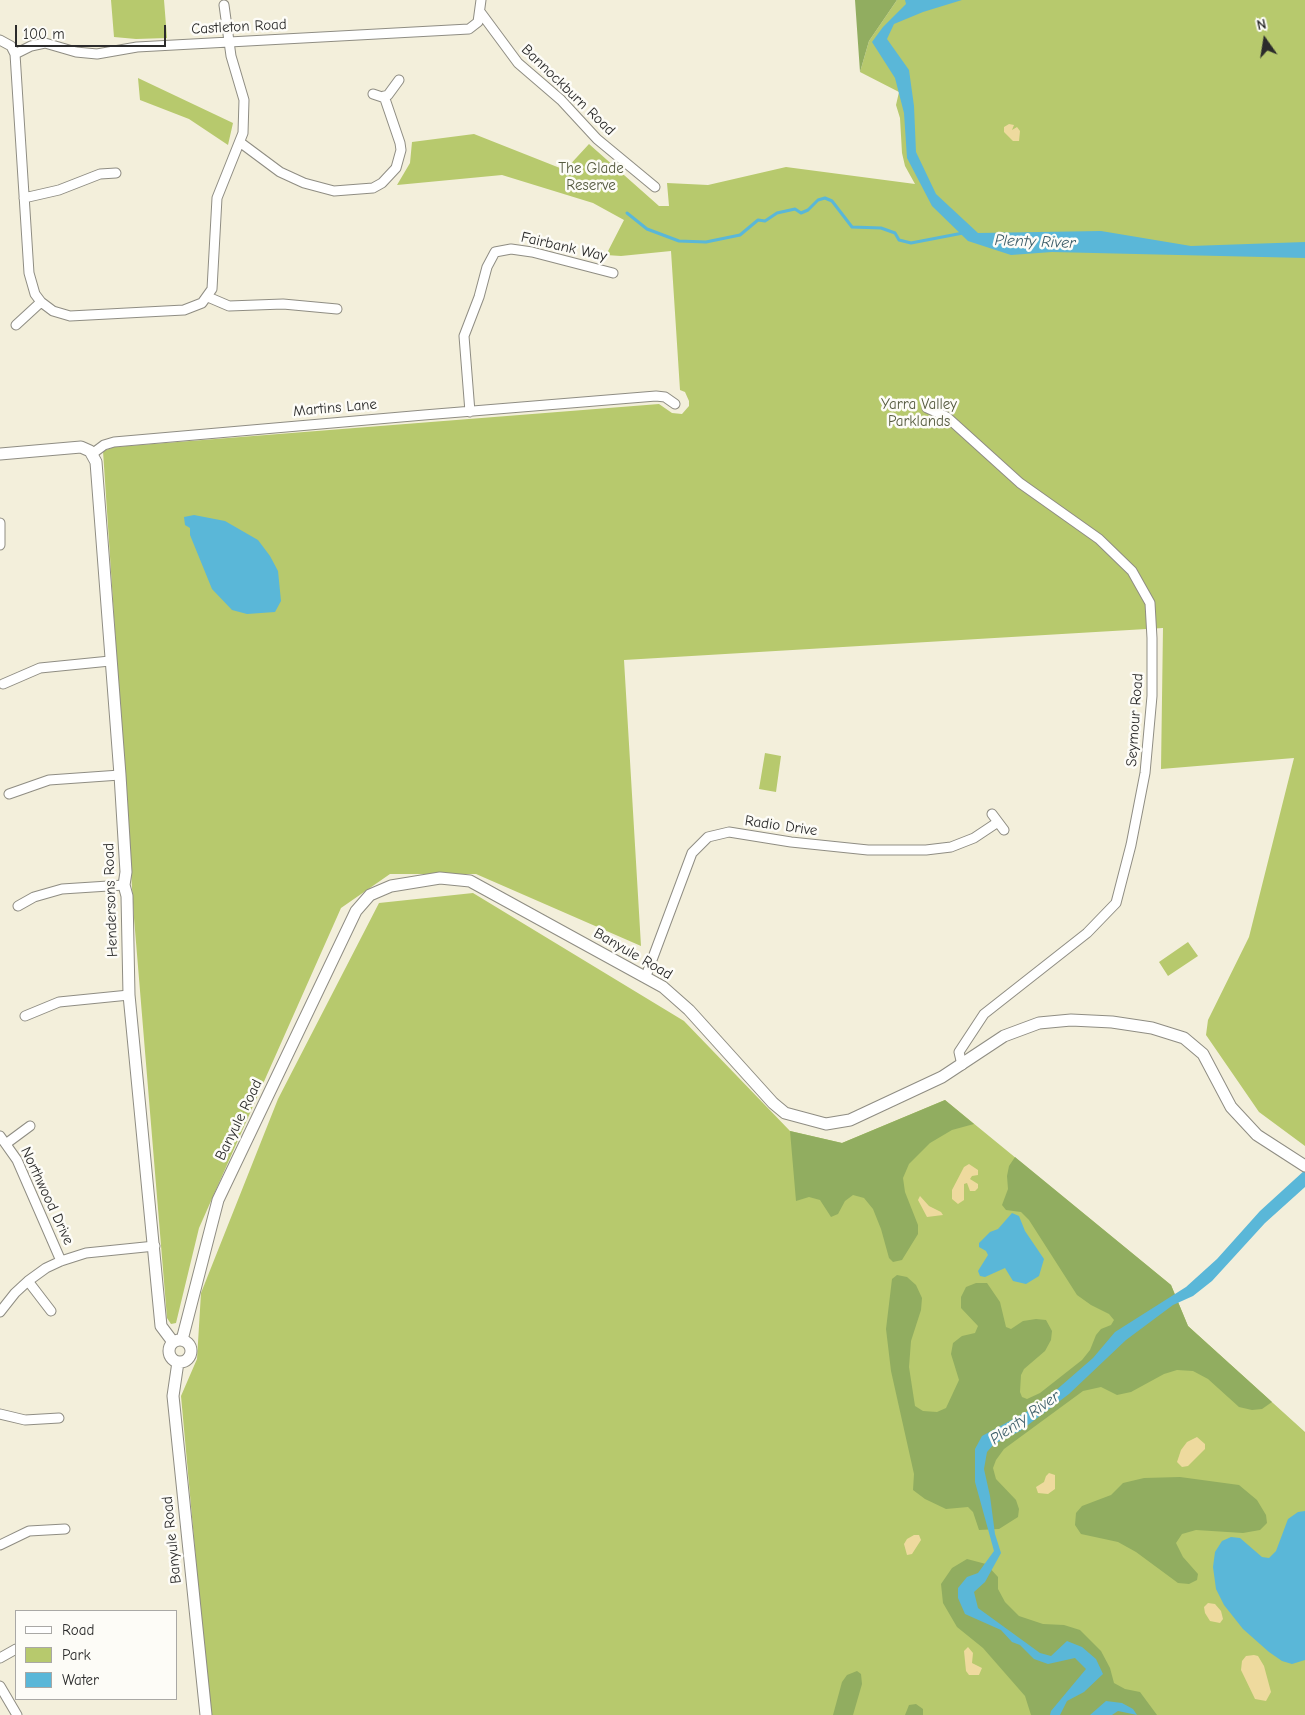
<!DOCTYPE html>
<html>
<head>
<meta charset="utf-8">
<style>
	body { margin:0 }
	#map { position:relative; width:1305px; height:1715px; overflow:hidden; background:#f3efdb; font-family:"Comic Neue",sans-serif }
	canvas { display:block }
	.legend { position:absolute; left:15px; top:1610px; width:162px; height:90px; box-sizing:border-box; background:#fdfcf7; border:1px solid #a9a8a5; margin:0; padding:6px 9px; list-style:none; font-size:15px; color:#2b2b2b }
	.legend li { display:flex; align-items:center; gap:10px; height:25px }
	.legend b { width:25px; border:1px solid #a9a8a5 }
	.north { position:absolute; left:1240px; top:15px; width:50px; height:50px; -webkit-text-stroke:4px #fdfcf7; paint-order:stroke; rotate:347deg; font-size:14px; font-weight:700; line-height:20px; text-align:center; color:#2b2b2b }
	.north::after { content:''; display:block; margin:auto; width:18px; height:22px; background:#2b2b2b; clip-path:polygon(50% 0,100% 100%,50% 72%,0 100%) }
	.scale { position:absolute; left:15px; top:25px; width:151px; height:22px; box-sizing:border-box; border:2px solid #2b2b2b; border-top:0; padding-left:6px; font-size:15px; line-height:18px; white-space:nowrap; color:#2b2b2b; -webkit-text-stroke:4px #fdfcf7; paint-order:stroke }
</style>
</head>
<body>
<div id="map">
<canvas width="1305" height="1715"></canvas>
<ul class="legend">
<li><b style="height:6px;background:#fff"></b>Road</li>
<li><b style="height:14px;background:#b7c96d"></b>Park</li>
<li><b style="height:14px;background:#5ab7d8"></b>Water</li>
</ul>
<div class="north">N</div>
<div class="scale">100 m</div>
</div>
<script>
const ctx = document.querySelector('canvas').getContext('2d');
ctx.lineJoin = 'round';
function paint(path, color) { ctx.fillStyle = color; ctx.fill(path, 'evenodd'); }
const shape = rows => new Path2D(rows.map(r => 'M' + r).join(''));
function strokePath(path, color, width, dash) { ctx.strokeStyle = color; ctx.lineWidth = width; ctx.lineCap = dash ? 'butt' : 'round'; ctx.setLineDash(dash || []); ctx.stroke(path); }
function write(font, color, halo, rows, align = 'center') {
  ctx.font = font + ' "Comic Neue",sans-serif'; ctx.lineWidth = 5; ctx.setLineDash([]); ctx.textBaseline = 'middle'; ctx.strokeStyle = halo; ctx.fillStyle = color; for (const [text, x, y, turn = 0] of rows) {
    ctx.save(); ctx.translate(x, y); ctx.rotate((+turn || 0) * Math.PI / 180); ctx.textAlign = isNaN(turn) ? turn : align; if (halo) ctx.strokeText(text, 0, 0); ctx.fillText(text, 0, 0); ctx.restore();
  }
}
const green = shape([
	[111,0,164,0,167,38,136,39,114,37],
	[897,0,1305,0,1305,1146,1259,1112,1206,1035,1208,1020,1249,937,1294,758,1161,769,1163,628,624,660,641,946,476,874,390,874,341,908,199,1228,176,1323,171,1324,167,1318,134,918,103,451,114,447,659,404,672,413,682,414,689,406,689,401,685,392,680,390,671,251,621,256,606,255,624,220,593,203,502,175,397,185,410,163,412,142,474,134,565,170,589,144,659,206,669,206,667,183,708,185,786,167,915,184,905,166,902,153,900,118,896,105,899,92,860,72,869,41],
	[138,78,233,123,228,145,189,119,140,100],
	[765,753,781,756,776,792,759,789],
	[473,893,684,1021,790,1131,842,1143,945,1100,1171,1285,1188,1326,1305,1432,1305,1715,210,1715,181,1396,197,1359,201,1293,278,1099,379,903],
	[1188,942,1198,956,1168,976,1159,962]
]);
const forest = shape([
	[855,0,897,0,869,41,860,72],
	[945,1100,974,1124,952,1130,930,1143,909,1164,903,1178,905,1192,918,1225,918,1234,902,1260,893,1262,889,1258,881,1229,873,1209,864,1198,853,1195,845,1201,838,1214,831,1217,820,1200,809,1197,796,1201,790,1131,842,1143],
	[1015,1157,1171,1285,1188,1326,1272,1402,1262,1409,1252,1410,1239,1407,1208,1379,1193,1371,1177,1370,1164,1374,1131,1392,1117,1395,1101,1387,1083,1391,1004,1449,996,1460,993,1468,996,1479,1016,1500,1019,1509,1018,1517,999,1529,979,1530,973,1512,968,1507,946,1509,925,1499,913,1490,914,1474,891,1371,886,1329,892,1279,897,1275,907,1277,916,1285,922,1298,921,1310,911,1341,909,1367,915,1406,923,1411,937,1412,946,1408,959,1380,951,1354,953,1343,962,1336,975,1333,978,1326,961,1308,961,1297,966,1287,976,1283,987,1283,1000,1302,1006,1327,1011,1329,1023,1321,1036,1319,1046,1320,1052,1331,1051,1340,1045,1351,1024,1369,1021,1375,1020,1392,1022,1397,1027,1399,1040,1393,1082,1360,1090,1350,1096,1335,1101,1329,1111,1325,1114,1320,1109,1314,1091,1305,1077,1295,1029,1220,1021,1212,1006,1210,1002,1205,1008,1189,1007,1176,1009,1166],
	[1180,1477,1239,1485,1257,1500,1266,1515,1267,1523,1260,1530,1243,1533,1196,1530,1182,1534,1176,1543,1183,1557,1198,1574,1197,1580,1189,1584,1178,1583,1136,1552,1118,1542,1081,1534,1075,1525,1076,1513,1082,1506,1111,1495,1123,1483,1144,1478],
	[967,1559,986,1564,998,1577,998,1589,1005,1602,1019,1616,1043,1624,1064,1625,1080,1630,1101,1651,1110,1668,1114,1683,1125,1689,1140,1692,1157,1715,1031,1715,1025,1696,983,1648,957,1627,943,1603,941,1584,952,1568],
	[857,1671,861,1674,862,1684,853,1715,833,1715,842,1682,847,1675],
	[916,1704,923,1709,923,1715,905,1715,909,1705]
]);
const sand = shape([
	[1009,124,1014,125,1012,130,1017,127,1020,131,1019,141,1013,141,1004,132,1004,127],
	[969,1164,978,1170,978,1175,972,1176,970,1179,978,1184,978,1188,975,1191,970,1191,967,1183,964,1184,964,1200,958,1204,952,1199,952,1190,964,1167],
	[920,1196,929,1206,941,1212,943,1215,927,1217,918,1200],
	[1197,1437,1205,1444,1205,1449,1188,1466,1182,1467,1177,1462,1181,1450,1187,1442],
	[1049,1473,1055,1475,1055,1489,1048,1494,1038,1493,1036,1487,1044,1482,1046,1476],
	[914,1535,919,1535,921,1540,912,1554,907,1555,904,1544,907,1539],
	[1208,1603,1215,1604,1221,1611,1223,1619,1220,1623,1210,1621,1205,1613,1204,1607],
	[968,1647,973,1653,972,1663,982,1668,979,1675,969,1675,966,1671,964,1651],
	[1254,1655,1258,1656,1264,1666,1271,1692,1266,1701,1255,1699,1241,1670,1242,1661,1246,1656]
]);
const water = shape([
	[905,0,962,0,923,12,894,24,887,39,909,70,914,106,916,152,936,194,978,233,1101,231,1191,246,1305,242,1305,258,1052,252,1011,255,968,241,932,206,907,158,904,113,895,78,872,42,883,27,906,4],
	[194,515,225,521,258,540,270,556,278,571,281,601,275,612,247,614,232,610,212,589,190,535,190,528,185,525,184,517],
	[1305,1170,1305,1187,1265,1223,1212,1281,1193,1296,1173,1305,1126,1340,1069,1394,1020,1431,994,1444,987,1452,984,1469,990,1496,995,1534,1001,1553,985,1582,974,1592,978,1608,1040,1653,1051,1656,1067,1641,1082,1647,1096,1659,1103,1674,1084,1692,1067,1701,1060,1715,1050,1715,1051,1711,1086,1669,1075,1658,1048,1664,1034,1659,1020,1645,1012,1642,1001,1630,965,1614,958,1598,958,1588,967,1577,978,1573,994,1551,975,1482,975,1449,982,1436,1039,1405,1093,1358,1115,1332,1186,1287,1217,1259,1260,1211],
	[1012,1213,1019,1216,1025,1231,1044,1259,1039,1276,1026,1284,1013,1281,1005,1268,985,1277,980,1276,978,1271,988,1255,986,1251,979,1247,979,1243,990,1232,998,1229],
	[1305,1511,1305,1660,1292,1664,1282,1661,1269,1652,1243,1629,1224,1605,1216,1589,1213,1567,1215,1552,1222,1541,1231,1537,1240,1538,1262,1557,1269,1558,1276,1551,1288,1519,1298,1512],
	[1106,1701,1122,1703,1133,1709,1137,1715,1118,1711,1112,1715,1090,1715]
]);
const stream = shape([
	[627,213,647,229,679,241,706,242,740,235,758,220,765,221,777,213,795,209,801,213,808,210,818,200,825,198,832,201,852,227,881,228,895,233,899,240,911,243,963,233]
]);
const street = shape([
	[481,13,518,63,561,100,597,139,655,187],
	[0,40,11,46,15,54,29,273,35,294,41,302,53,311,70,316,184,310,202,303,212,289,217,198,243,133,244,100,231,56,224,5],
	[15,54,31,46,45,43,76,52,97,54,137,47,469,29,478,22,481,0],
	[373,94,382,97,388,95,399,80],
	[241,143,280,172,304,183,334,191,373,188,382,183,396,168,401,150,400,143,384,96],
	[24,198,59,190,100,174,116,173],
	[208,297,229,306,283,304,337,309],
	[16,325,41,302],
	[927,408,947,417,1020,483,1099,539,1132,571,1150,603,1152,638,1152,696,1145,773,1131,845,1116,903,1087,933,984,1014,959,1052,962,1065],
	[470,412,464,336,479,297,487,267,495,252,511,249,532,252,613,273],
	[92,454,104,445,114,442,424,415,656,396,665,397,675,404],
	[0,523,0,545],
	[3,684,40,668,110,661],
	[9,794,49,780,120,775],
	[992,814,1004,830],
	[18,906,34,897,62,889,124,885],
	[646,976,692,853,708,837,729,832,791,842,868,850,926,850,951,847,974,838,998,822],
	[25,1016,59,1002,129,995],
	[0,1136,17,1160,61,1261],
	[7,1143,30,1126],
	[28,1281,51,1311],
	[0,1312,15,1293,28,1281,46,1268,61,1261,86,1253,155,1246],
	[0,1414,25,1420,59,1418],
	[0,1545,29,1531,65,1529],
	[0,1658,16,1649],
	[0,1686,17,1715]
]);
const secondary = shape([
	[0,454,81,447,90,451,96,462,120,775,126,872,124,885,127,896,129,995,161,1326,173,1342],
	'169 1351a11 11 0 1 1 22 0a11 11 0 1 1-22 0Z',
	[182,1340,218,1200,356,911,370,895,391,886,440,878,470,881,663,987,689,1010,773,1103,785,1113,826,1124,850,1120,942,1077,1004,1036,1039,1023,1071,1020,1112,1022,1152,1028,1184,1038,1203,1054,1231,1107,1257,1135,1305,1166],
	[178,1362,173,1396,206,1715]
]);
const streetNames = [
	["Castleton Road",239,27,-3],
	["Bannockburn Road",568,90,44],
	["Fairbank Way",564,247,13],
	["Martins Lane",335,408,-5],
	["Seymour Road",1135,720,-86],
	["Radio Drive",781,826,8],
	["Hendersons Road",111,900,-92],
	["Banyule Road",633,954,30],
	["Banyule Road",239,1120,-64],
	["Northwood Drive",47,1196,65],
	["Banyule Road",172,1540,-96]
];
const parkNames = [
	["The Glade",591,169],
	["Reserve",591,186],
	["Yarra Valley",919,405],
	["Parklands",919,422]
];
const waterNames = [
	["Plenty River",1035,242,2],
	["Plenty River",1025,1418,-35]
];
paint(green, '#b7c96d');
paint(forest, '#91ad60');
paint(sand, '#eeda9e');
paint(water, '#5ab7d8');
strokePath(stream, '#5ab7d8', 3);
strokePath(street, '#8f8d83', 11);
strokePath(secondary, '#8f8d83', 13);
strokePath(street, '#fff', 9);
strokePath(secondary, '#fff', 11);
write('15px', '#2b2b2b', '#fdfcf7', streetNames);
write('15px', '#555a3f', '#fdfcf7', parkNames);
write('italic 16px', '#3b5c68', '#fdfcf7', waterNames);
</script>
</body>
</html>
